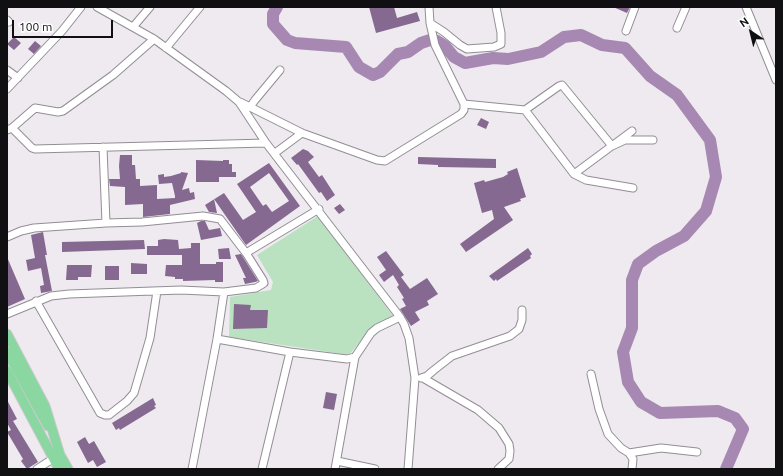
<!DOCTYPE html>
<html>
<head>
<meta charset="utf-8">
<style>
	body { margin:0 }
	#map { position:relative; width:783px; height:476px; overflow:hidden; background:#eeeaf0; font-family:Ubuntu,sans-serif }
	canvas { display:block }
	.frame { position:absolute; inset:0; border:8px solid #100f11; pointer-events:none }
	.north { position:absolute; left:731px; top:12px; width:40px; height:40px; -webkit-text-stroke:3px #fff; paint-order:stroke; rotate:325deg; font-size:11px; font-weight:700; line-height:16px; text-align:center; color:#100f11 }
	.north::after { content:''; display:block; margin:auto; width:14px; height:18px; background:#100f11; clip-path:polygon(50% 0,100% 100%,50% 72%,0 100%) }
	.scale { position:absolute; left:12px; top:20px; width:101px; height:18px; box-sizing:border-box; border:2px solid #100f11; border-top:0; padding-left:5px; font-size:12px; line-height:14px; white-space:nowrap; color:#100f11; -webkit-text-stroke:3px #fff; paint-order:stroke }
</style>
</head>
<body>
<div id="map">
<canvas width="783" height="476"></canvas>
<div class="frame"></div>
<div class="north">N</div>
<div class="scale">100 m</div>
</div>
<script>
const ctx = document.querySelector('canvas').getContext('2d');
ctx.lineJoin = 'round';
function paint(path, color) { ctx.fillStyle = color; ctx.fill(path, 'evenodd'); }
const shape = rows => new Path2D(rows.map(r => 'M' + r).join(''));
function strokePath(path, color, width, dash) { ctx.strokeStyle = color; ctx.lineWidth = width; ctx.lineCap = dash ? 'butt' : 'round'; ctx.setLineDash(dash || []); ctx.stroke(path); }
const green = shape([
	[318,216,393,316,371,328,349,355,229,337,230,297,271,290,273,282,257,255]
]);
const river = shape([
	[277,7,273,14,273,24,287,40,295,43,346,47,359,67,373,75,380,72,398,54,408,52,421,43,430,40,437,41,445,46,454,57,465,63,493,58,508,59,541,52,564,37,581,35,602,45,625,48,650,76,677,95,710,140,716,177,706,211,684,236,656,251,638,264,632,280,632,328,623,352,628,382,641,402,660,413,718,411,735,418,743,429,726,469]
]);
const building = shape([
	[369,7,394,7,397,18,417,12,420,21,376,33],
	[613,7,630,7,627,13],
	[14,37,21,43,14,50,7,44],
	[35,41,41,46,34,54,28,49],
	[481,118,489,122,486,129,477,125],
	[303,149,308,151,314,157,308,162,319,177,322,175,335,195,327,201,321,192,319,193,298,164,297,165,291,158],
	[120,155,132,155,132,165,135,165,136,179,140,179,140,186,157,185,157,199,175,198,175,196,172,183,159,184,158,175,164,174,164,177,171,176,181,173,181,172,188,173,182,190,189,188,190,193,194,192,195,199,170,205,170,214,143,217,143,204,125,205,125,187,110,186,109,179,120,179,119,166],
	[418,157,496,159,496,168,438,167,438,165,418,164],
	[196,160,223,161,223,160,229,160,229,164,232,164,232,172,236,172,236,177,219,177,219,182,196,182],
	[269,163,300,206,246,245,214,199,217,213,209,212,205,205,224,193,243,220,256,212,237,184],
	[269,173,289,201,272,212,266,204,263,206,250,187],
	[517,168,526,197,520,199,521,201,504,207,513,220,466,252,460,244,494,219,492,210,482,213,474,183,484,180,485,182,503,177,508,174,507,172],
	[340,204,345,210,339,214,334,208],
	[201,221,205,221,209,230,220,228,222,236,201,240,197,223],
	[43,232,47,255,45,255,52,291,41,293,40,286,44,285,41,268,28,271,26,260,35,258,31,235],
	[164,239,178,240,179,249,191,248,191,243,200,243,200,264,216,264,216,262,223,262,223,282,215,282,215,280,183,281,183,279,175,279,175,277,165,276,166,265,182,265,182,255,147,255,147,246,158,246,158,240],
	[144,240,145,249,62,252,62,242],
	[229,248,231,259,219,259,218,249],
	[528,248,532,254,530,256,531,258,497,281,496,279,494,281,489,276],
	[386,251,404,275,401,277,410,289,427,278,438,294,427,301,429,305,415,312,420,320,411,326,400,309,406,306,402,299,404,298,397,287,399,285,393,275,384,282,379,275,386,270,377,257],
	[241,254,258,281,255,282,245,284,243,278,246,278,235,255],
	[7,257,25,299,7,307],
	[131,263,147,264,147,274,131,274],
	[67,265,92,265,91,277,78,277,78,280,66,280],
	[105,266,119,266,119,280,105,280],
	[234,304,251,305,250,310,268,310,267,328,233,329],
	[326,392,337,394,334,410,323,408],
	[153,398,156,405,154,406,156,408,120,430,119,428,116,430,112,423],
	[7,400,17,419,13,421,38,462,27,469,21,461,23,459,7,432,11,430,7,423],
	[85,437,89,444,94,441,106,462,97,467,93,460,88,463,77,442]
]);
const minor = shape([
	[429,7,430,23,444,32,460,45,467,49,494,47,501,44,501,33,496,7],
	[746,7,776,80],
	[7,20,9,22],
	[133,27,150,7],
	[677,28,686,7],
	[626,31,635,7],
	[166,48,200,7],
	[7,70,18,78],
	[7,89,62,31,81,7],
	[240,102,302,133,377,160,385,161,461,114,464,110,464,104,435,45,430,23],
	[464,104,525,110,574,174,586,180,633,188],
	[250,107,255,100,280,70],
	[525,110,559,86,562,85,612,146,625,140,653,140],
	[12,128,35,108,58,112,63,111,113,75,154,39],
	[7,130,12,128,32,148,35,149,266,143,239,102,226,91,154,39,97,7],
	[266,143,400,317,404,324,409,338,415,378,408,469],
	[103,147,106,223],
	[275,153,302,133],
	[574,174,632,131],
	[7,237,21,231,34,228,106,223,142,222,203,216,220,219,246,253,319,209],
	[36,301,100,413,105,415,109,415,127,401,134,393,150,338,157,291],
	[7,314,51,296,69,294,181,290,224,292,256,288,261,285,264,283,263,280,246,253],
	[217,339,290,352,347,359,355,357,371,333,377,328,400,317],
	[591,374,599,409,608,434,621,448,629,453,633,459,632,469],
	[421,378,427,376,434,370,452,356,510,336,519,329,522,320,522,310],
	[423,378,478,410,499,428,509,444,510,451,509,459,498,469],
	[629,453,661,448,697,452],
	[337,461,375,469],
	[37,469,57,456],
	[192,469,217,339,224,292],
	[262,469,290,352],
	[335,469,355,357]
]);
const major = shape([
	[7,334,45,406,60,455,68,469],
	[7,352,48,426],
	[7,371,59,469]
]);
paint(green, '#bae2c1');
strokePath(river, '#a788b2', 12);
paint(building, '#866990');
strokePath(minor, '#928e94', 9);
strokePath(major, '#cacacb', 11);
strokePath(minor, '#fff', 7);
strokePath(major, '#8ad7a2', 9);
</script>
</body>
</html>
